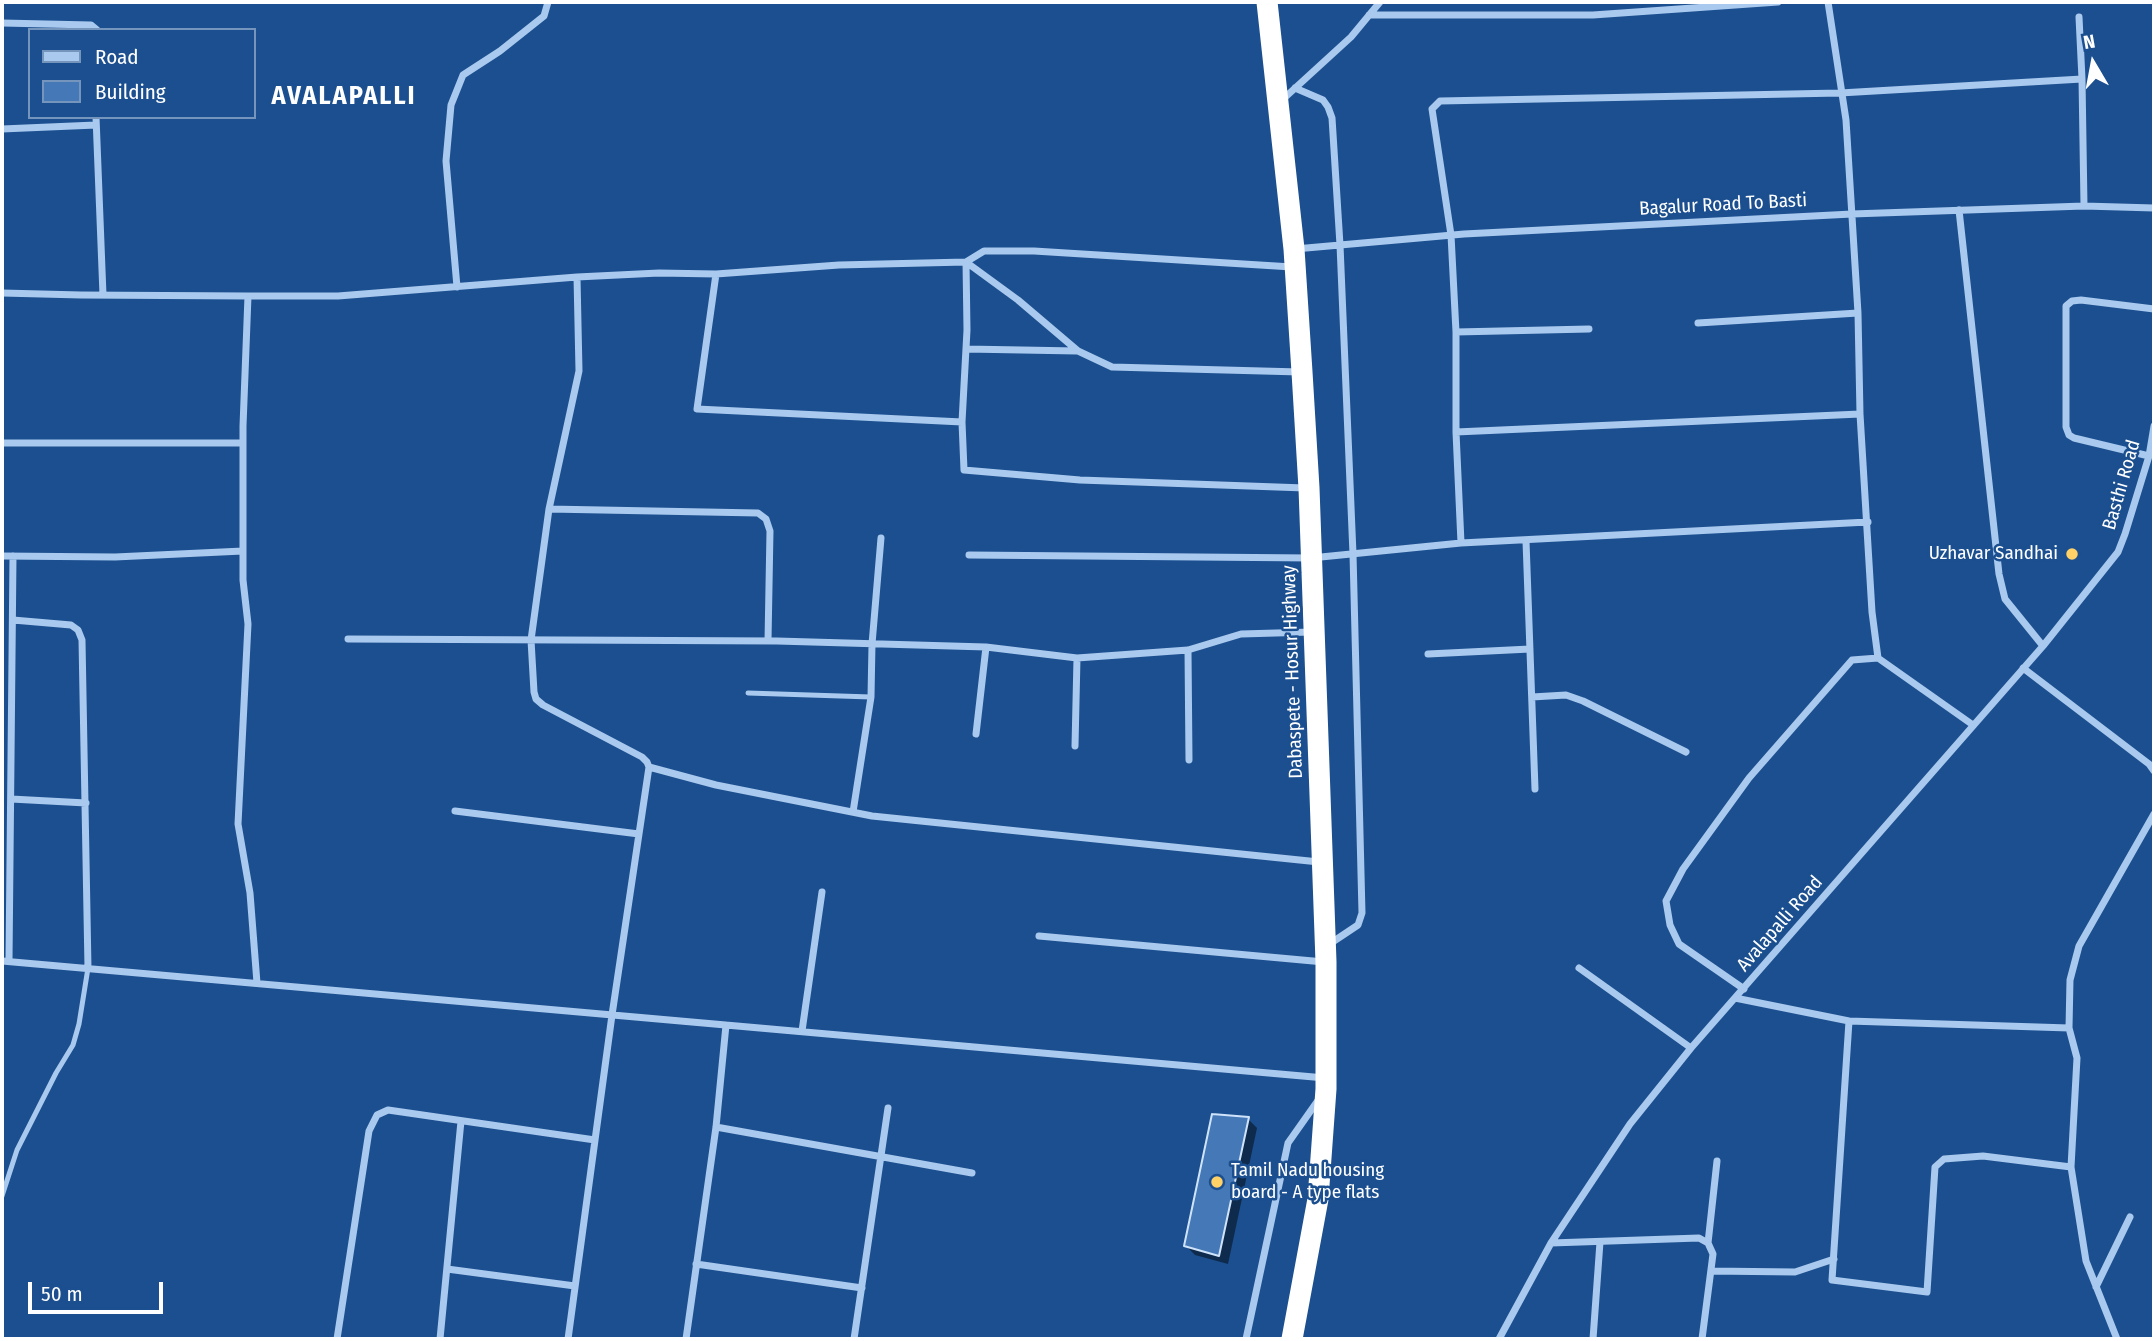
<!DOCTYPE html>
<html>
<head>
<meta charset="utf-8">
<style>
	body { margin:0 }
	#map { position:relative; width:2156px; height:1341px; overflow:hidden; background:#1b4f8f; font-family:"Fira Sans Condensed",sans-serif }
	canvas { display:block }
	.frame { position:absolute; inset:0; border:4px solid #fff; pointer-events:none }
	.legend { position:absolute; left:28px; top:28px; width:228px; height:91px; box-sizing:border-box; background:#1b4f8f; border:2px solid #7695bc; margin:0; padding:9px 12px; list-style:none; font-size:21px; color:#fff }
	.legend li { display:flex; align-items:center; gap:14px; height:35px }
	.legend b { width:35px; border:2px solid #7695bc }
	.north { position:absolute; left:2058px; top:28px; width:70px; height:70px; -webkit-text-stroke:5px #1b4f8f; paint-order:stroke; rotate:350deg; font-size:19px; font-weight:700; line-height:28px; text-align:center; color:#fff }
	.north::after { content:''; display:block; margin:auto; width:24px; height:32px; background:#fff; clip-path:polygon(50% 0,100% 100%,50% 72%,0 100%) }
	.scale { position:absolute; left:28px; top:1282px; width:135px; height:32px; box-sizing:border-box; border:4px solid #fff; border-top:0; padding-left:9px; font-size:21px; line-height:24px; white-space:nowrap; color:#fff; -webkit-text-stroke:5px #1b4f8f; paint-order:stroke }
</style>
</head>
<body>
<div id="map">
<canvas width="2156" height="1341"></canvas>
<div class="frame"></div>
<ul class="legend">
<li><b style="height:9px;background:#a9c9ee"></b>Road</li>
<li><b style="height:19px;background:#4478b7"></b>Building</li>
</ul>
<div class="north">N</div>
<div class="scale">50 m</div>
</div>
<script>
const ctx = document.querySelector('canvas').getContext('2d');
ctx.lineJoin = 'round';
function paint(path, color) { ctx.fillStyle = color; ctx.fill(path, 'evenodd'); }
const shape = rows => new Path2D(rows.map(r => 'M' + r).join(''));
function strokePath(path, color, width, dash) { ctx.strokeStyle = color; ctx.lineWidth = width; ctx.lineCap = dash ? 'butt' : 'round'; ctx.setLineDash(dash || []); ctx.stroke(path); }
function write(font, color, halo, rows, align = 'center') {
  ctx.font = font + ' "Fira Sans Condensed",sans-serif'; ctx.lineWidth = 5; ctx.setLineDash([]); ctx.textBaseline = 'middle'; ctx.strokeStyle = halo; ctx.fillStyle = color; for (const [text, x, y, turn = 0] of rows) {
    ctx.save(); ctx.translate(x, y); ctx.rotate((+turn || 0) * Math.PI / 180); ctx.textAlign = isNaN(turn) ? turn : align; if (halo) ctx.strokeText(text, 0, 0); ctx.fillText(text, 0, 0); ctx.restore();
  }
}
const shadow = shape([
	[1248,1119,1257,1128,1228,1264,1195,1255,1186,1246]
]);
const building = shape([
	[1212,1114,1249,1117,1219,1256,1184,1246,1212,1114]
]);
const lane = shape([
	[748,693,871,697],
	[2,1196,17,1150,56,1073,73,1045,79,1024,88,968]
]);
const street = shape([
	[1828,2,1846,120,1858,313,1860,414,1872,612,1878,658,1973,725],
	[1369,15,1593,15,1778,2],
	[2079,17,2082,79],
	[2,23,91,25,97,30],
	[1295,88,1323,100,1328,107,1332,118,1340,245,1353,554,1362,913,1358,925,1328,945],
	[1281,101,1351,37,1380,2],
	[96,117,103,295],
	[2,129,96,125],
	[1959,210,1999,574,2005,599,2043,646],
	[1295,249,1464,234,1852,214,2084,206,2154,208],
	[716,274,697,409,962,422,964,470,1080,480,1305,488],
	[457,287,446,161,451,105,463,75,500,51,544,16,548,2],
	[2,293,81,295,248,296,243,426,243,580,248,624,238,824,250,893,257,983],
	[248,296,338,296,577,277,659,273,716,274,839,265,966,262,1018,300,1078,351,1112,367,1300,372],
	[1698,323,1858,313],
	[1456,332,1589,329],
	[966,349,1077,351],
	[962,422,967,330,966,262,984,251,1034,251,1292,267],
	[1456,432,1860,414],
	[2,443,243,443],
	[2149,456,2074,438,2069,435,2066,427,2066,306,2072,301,2081,300,2154,309],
	[549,509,758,513,766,519,770,531,768,641],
	[1526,541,1535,789],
	[1461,543,1456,432,1456,332,1451,235,1432,109,1440,101,1840,93,2082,79,2084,206],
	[969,555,1311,558,1461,543,1868,522],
	[2,556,115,557,243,551],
	[13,620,71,625,78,630,82,640,88,968],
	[348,639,777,641,986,647,1077,658,1075,746],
	[1188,650,1189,760],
	[1428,654,1530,649],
	[1077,658,1188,650,1241,634,1311,632],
	[2023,668,2149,764,2154,771],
	[1532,697,1566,695,1583,701,1686,752],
	[976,734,986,647],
	[649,767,716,785,872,816,1319,862],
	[11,799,86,803],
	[455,811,639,834],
	[853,812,871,697,872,644,881,538],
	[1039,936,1324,962],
	[2,961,1325,1078],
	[9,961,13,556],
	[1579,968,1691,1048],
	[1744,989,1679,944,1670,925,1666,901,1683,869,1749,778,1852,660,1878,658],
	[1735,998,1849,1021],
	[2069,1028,2070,980,2079,946,2154,814],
	[802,1031,822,892],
	[716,1127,972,1173],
	[2071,1167,2077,1058,2069,1028,1849,1021,1832,1280,1927,1292,1935,1167,1944,1159,1983,1156,2071,1167,2086,1261,2117,1339],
	[1551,1243,1699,1238,1708,1243,1713,1254,1702,1339],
	[1708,1243,1717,1161],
	[696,1264,862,1288],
	[447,1269,575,1286],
	[1711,1271,1795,1272,1834,1259],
	[2096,1287,2130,1217],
	[337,1339,369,1131,377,1115,388,1110,595,1140],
	[440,1339,461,1121],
	[568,1339,612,1015,649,767,647,762,642,757,543,705,536,699,534,692,531,640,549,509,579,371,577,277],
	[686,1339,716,1127,726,1025],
	[854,1339,888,1108],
	[1246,1339,1288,1143,1319,1099],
	[1499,1339,1551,1243,1630,1124,1691,1048,2043,646,2118,552,2125,534,2149,456,2154,426],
	[1593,1339,1600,1242]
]);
const highway = shape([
	[1267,2,1294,249,1302,372,1309,488,1326,962,1326,1089,1318,1199,1292,1339]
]);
const markers = [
	[2072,554,7,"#ffd166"],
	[1217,1182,7,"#ffd166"]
];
const streetNames = [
	["Bagalur Road To Basti",1723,205,-3],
	["Basthi Road",2122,485,-74],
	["Dabaspete - Hosur Highway",1293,672,-92],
	["Avalapalli Road",1780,924,-49]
];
const poiNames = [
	["Uzhavar Sandhai",2058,554],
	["Tamil Nadu housing",1231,1171,"left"],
	["board - A type flats",1231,1193,"left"]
];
const districtNames = [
	["AVALAPALLI",344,97]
];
paint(shadow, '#0007');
paint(building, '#4478b7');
strokePath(building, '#cfe3fa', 2);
strokePath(lane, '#a9c9ee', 5);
strokePath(street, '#a9c9ee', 7);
strokePath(highway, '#fff', 21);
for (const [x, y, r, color] of markers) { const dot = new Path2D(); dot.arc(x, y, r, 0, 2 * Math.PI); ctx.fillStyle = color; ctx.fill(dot); strokePath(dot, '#1b4f8f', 2.5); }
write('19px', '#fff', '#1b4f8f', streetNames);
write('19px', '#fff', '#1b4f8f', poiNames, 'right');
ctx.letterSpacing = '2px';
write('bold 26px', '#fff', '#1b4f8f', districtNames);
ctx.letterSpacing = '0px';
</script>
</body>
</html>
